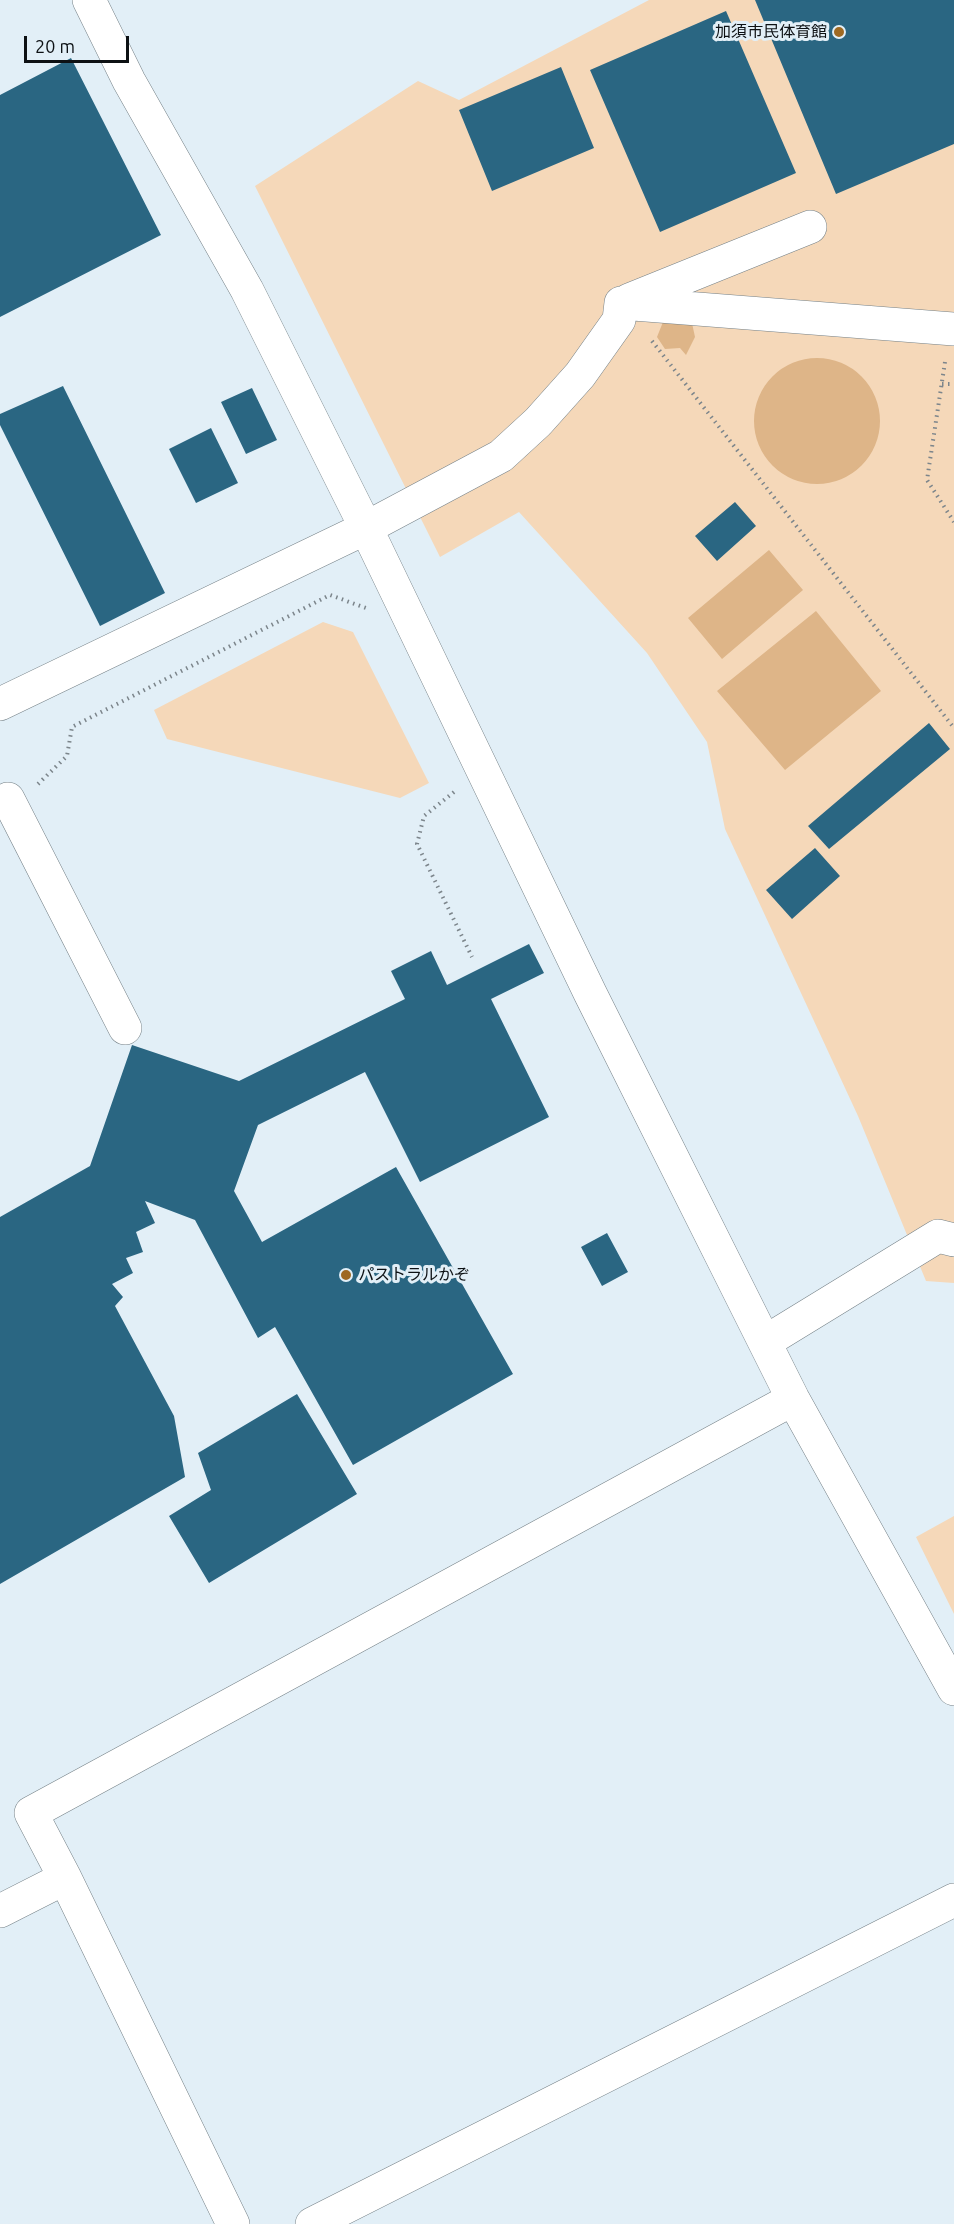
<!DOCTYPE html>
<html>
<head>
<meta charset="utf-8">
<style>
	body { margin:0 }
	#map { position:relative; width:954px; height:2224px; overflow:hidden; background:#e2eff7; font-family:Ubuntu,sans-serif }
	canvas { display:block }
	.scale { position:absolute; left:24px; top:36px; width:105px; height:27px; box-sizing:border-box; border:3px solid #0d1114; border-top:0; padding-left:8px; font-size:18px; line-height:21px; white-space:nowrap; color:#0d1114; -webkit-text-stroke:4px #e2eff7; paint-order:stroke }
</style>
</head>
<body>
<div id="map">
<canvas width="954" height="2224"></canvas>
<div class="scale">20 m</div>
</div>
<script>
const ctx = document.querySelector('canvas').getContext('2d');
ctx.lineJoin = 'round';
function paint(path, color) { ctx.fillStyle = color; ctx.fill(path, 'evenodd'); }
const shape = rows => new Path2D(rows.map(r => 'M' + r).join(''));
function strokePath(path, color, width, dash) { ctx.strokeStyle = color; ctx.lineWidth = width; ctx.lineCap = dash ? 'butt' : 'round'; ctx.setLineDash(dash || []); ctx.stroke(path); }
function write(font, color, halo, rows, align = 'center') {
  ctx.font = font + ' Ubuntu,"Noto Sans JP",sans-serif'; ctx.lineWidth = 6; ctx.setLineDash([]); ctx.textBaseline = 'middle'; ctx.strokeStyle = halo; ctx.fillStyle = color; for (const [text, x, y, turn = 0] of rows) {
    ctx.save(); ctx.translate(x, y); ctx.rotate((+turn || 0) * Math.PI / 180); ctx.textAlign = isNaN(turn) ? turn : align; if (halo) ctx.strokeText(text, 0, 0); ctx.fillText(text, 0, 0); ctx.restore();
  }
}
const green = shape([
	[649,0,954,0,954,1283,926,1281,858,1116,725,829,707,742,647,653,519,512,440,557,255,186,418,81,459,100],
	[323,622,353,632,429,783,400,798,167,739,154,710],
	[954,1516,954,1614,916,1537]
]);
const water = shape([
	[690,314,695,337,686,355,680,348,665,349,657,337,665,317],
	'754 421a63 63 0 1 1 126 0a63 63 0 1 1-126 0Z',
	[769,550,803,590,722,659,688,618],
	[816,611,881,691,785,770,717,691]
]);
const building = shape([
	[755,0,954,0,954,144,836,194],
	[726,11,796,173,660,232,590,70],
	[71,58,161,235,0,317,0,95],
	[561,67,594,148,492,191,459,110],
	[63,386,165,593,100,626,0,425,0,414],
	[252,388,277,440,246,454,221,402],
	[211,428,238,483,196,503,169,449],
	[735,502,756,526,717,561,695,536],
	[929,723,950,749,829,849,808,826],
	[815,848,840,876,792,919,766,890],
	[529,944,544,973,491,999,549,1117,420,1182,365,1072,258,1125,234,1191,262,1242,396,1167,513,1374,353,1465,275,1327,258,1338,195,1220,145,1201,155,1223,136,1232,143,1252,126,1258,133,1273,112,1284,123,1297,115,1306,174,1416,185,1477,0,1584,0,1217,90,1166,132,1045,239,1081,405,999,391,971,431,951,447,985],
	[607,1233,628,1272,602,1286,581,1247],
	[297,1394,357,1494,209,1583,169,1516,211,1490,198,1453]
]);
const path = shape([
	[652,341,954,728],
	[945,362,927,480,954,522],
	[942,384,954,384],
	[38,784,67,756,72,727,330,595,366,608],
	[454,792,424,816,417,844,472,957]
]);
const minor = shape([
	[89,0,129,81,247,290,366,528,590,993,793,1399,954,1689],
	[629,300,810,227],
	[0,704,366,528,501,456,538,422,580,375,619,320,621,303,954,329],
	[8,799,125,1028],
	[765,1342,938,1236,954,1240],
	[65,1878,31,1813,793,1399],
	[0,1911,65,1878,233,2224],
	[312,2224,954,1900]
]);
const markers = [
	[839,32,6,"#9e6922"],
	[346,1275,6,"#9e6922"]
];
const poiNames = [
	["加須市民体育館",827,32],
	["パストラルかぞ",358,1275,"left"]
];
paint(green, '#f5d8b9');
paint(water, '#deb588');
paint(building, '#2a6682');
strokePath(minor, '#758187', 34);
strokePath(path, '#7c858b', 4, [1.5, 4.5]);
strokePath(minor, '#fff', 33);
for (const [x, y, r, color] of markers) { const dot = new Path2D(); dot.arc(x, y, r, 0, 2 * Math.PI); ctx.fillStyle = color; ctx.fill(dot); strokePath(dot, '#e2eff7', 2); }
write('16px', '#0d1114', '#e2eff7', poiNames, 'right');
</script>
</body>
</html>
